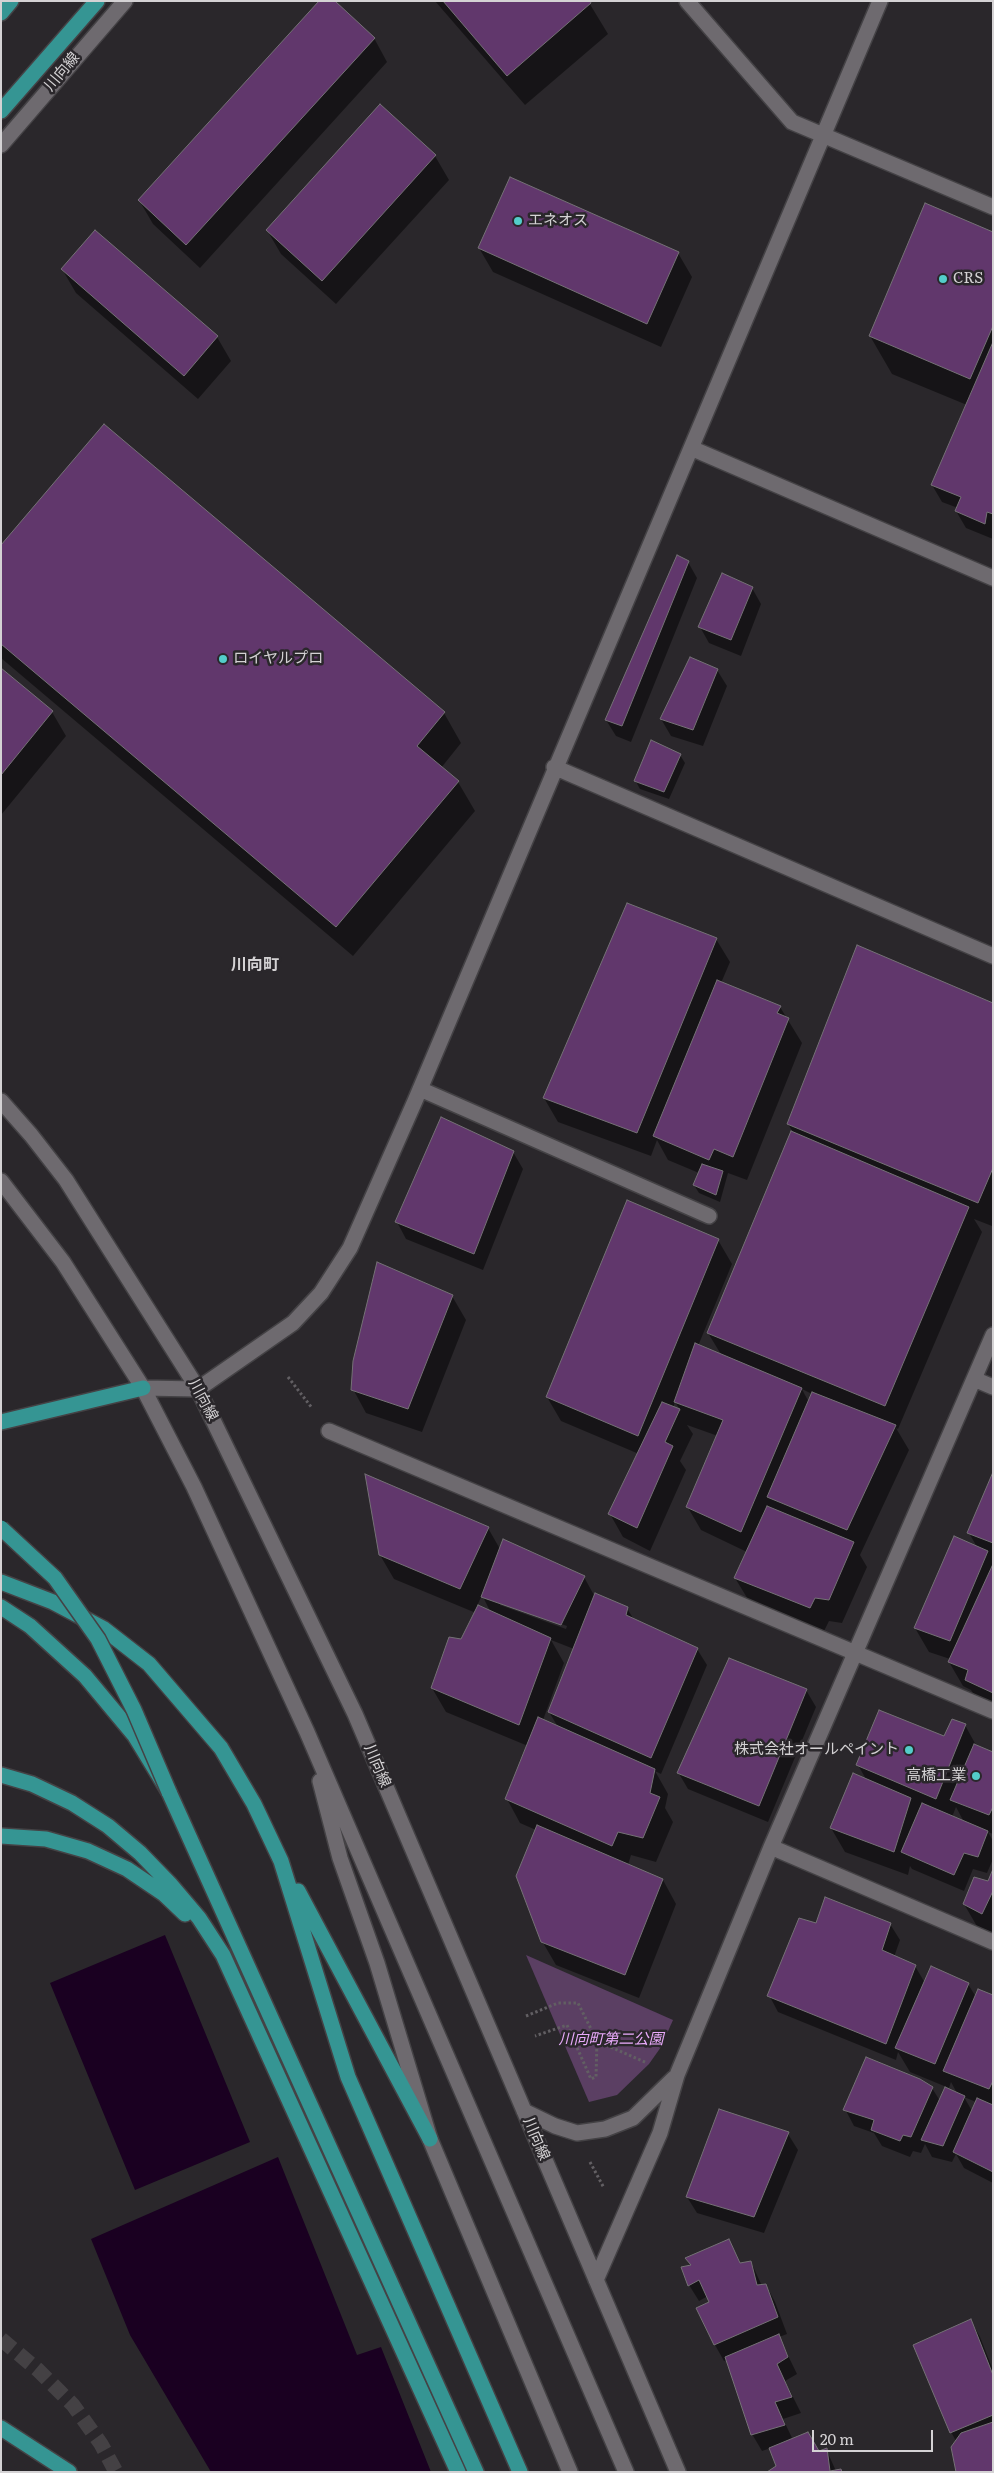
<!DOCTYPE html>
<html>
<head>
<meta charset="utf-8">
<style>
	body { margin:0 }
	#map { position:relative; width:994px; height:2473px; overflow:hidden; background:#2a272b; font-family:Literata,serif }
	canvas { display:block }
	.frame { position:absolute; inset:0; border:2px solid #d4d2d4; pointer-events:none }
	.scale { position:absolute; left:812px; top:2430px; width:121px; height:22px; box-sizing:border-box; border:2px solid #d4d2d4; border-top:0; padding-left:6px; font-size:15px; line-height:18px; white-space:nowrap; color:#d4d2d4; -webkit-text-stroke:4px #2a272b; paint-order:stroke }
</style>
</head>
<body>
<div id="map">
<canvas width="994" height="2473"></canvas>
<div class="frame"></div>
<div class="scale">20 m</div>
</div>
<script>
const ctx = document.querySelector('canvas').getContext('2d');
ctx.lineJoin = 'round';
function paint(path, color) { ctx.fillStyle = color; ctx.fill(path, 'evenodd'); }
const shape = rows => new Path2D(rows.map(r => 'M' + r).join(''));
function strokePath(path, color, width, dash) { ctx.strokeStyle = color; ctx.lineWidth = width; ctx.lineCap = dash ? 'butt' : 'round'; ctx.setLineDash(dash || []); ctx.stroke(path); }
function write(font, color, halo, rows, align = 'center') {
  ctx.font = font + ' Literata,"Noto Sans JP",serif'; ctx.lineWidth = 5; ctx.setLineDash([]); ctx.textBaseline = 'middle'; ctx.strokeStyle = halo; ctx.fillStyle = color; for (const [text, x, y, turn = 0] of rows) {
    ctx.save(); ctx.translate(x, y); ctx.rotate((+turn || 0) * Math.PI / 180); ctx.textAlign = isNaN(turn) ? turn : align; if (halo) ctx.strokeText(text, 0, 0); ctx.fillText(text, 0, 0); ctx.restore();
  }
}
const green = shape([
	[526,1955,673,2020,661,2047,649,2064,617,2095,589,2102]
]);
const water = shape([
	[165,1935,250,2142,135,2190,50,1983],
	[278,2157,357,2355,381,2347,431,2472,211,2472,130,2335,91,2239]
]);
const shadow = shape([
	[435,1,588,1,608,34,525,105],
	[374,38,387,62,200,268,153,224,139,200],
	[435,156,449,180,336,304,281,254,267,230],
	[993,233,993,539,966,528,956,511,958,508,942,502,932,485,967,405,892,374,870,336],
	[479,248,678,253,692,277,661,347,493,272],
	[62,269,217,337,231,361,198,399,76,293],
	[104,425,444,713,461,743,441,768,458,782,475,811,353,956,1,658,1,547],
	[688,562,697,578,631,742,616,736,606,720],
	[752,588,761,604,741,656,709,643,700,627],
	[1,669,52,712,66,736,1,815],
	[717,670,727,686,703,746,671,736,661,719],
	[680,755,685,763,669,799,640,789,635,780],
	[716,939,730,962,721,983,780,1007,802,1043,747,1180,728,1173,720,1202,699,1193,694,1185,699,1173,668,1160,657,1140,651,1156,558,1122,544,1098],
	[993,1004,993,1224,992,1226,974,1219,982,1232,898,1429,896,1428,909,1450,860,1555,867,1567,842,1623,829,1621,824,1631,749,1601,735,1578,747,1552,701,1530,687,1506,718,1436,687,1425,693,1434,680,1461,686,1470,650,1551,623,1537,610,1514,639,1454,561,1421,547,1397,718,1240,732,1264,698,1346,722,1356,708,1333,794,1134,788,1124],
	[802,1389,812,1394,809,1402,805,1395],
	[675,1402,681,1411,673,1408],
	[513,1152,523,1169,483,1270,406,1239,397,1222],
	[452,1296,466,1320,422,1432,366,1413,353,1389],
	[993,1476,993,1710,980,1704,971,1690,963,1686,949,1662,950,1659,929,1652,915,1628,977,1547,969,1533],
	[488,1528,500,1549,584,1577,595,1597,627,1608,634,1620,697,1649,707,1665,661,1774,655,1771,668,1794,665,1808,673,1822,656,1862,631,1855,628,1865,663,1880,676,1904,639,1998,556,1965,542,1941,536,1830,520,1823,507,1799,528,1746,446,1712,432,1688,462,1641,476,1613,394,1579,380,1555],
	[482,1595,491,1613,477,1606],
	[500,1603,567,1626,566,1629,500,1605],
	[551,1640,574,1649,549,1712,558,1727,543,1720,564,1663],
	[806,1690,816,1707,768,1822,688,1789,678,1772],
	[965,1725,977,1747,993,1753,993,1834,988,1832,993,1841,993,1859,987,1873,973,1869,964,1891,912,1869,910,1866,908,1875,845,1852,831,1828,867,1781,858,1765,945,1737],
	[956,1807,964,1822,952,1817],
	[993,1872,993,1936,978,1928,964,1904,989,1882],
	[890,1924,900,1940,894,1957,915,1966,925,1983,968,1984,976,1997,993,1996,993,2183,964,2168,956,2154,952,2162,932,2157,925,2144,921,2153,913,2151,910,2157,882,2146,874,2133,854,2126,845,2109,932,2088,940,2101,958,2095,951,2082,949,2088,910,2072,898,2052,896,2060,778,2012,769,1995,816,1925],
	[964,2097,976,2102,972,2111],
	[788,2134,798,2150,764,2233,697,2213,687,2197],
	[729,2241,741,2264,751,2262,762,2286,766,2285,775,2302,787,2334,779,2337,797,2374,785,2381,801,2413,783,2419,793,2440,818,2453,826,2449,836,2471,770,2472,778,2467,771,2448,762,2451,752,2434,727,2360,724,2361,715,2345,698,2308,711,2302,708,2296,699,2301,689,2285,692,2266],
	[971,2321,980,2337,993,2370,993,2472,956,2441,951,2432]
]);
const building = shape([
	[319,1,335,1,375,38,186,245,138,200,319,1],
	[443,1,590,1,591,3,507,76,443,1],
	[380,104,436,155,322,281,266,230,380,104],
	[510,177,679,252,647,324,478,248,510,177],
	[925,203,993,232,993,326,970,379,869,336,925,203],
	[95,230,218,336,184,376,61,269,95,230],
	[993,342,993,514,987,512,985,524,955,511,961,497,931,485,993,342],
	[104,424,445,712,417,746,459,781,336,927,1,644,1,545,104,424],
	[677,555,689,561,622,726,605,720,677,555],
	[722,573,753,587,731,640,698,627,722,573],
	[690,657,718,669,693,730,660,719,690,657],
	[1,668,53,711,1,775,1,668],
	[651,740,681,754,664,792,634,781,651,740],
	[627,903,717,938,637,1133,543,1098,627,903],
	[857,945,993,1003,993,1168,978,1203,787,1124,857,945],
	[717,980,781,1006,777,1013,789,1018,733,1157,714,1149,709,1160,653,1136,717,980],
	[441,1117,514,1151,474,1254,395,1222,441,1117],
	[791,1131,969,1207,885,1406,707,1333,791,1131],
	[702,1164,723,1171,716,1195,693,1185,702,1164],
	[627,1200,719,1239,638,1436,546,1397,627,1200],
	[377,1262,453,1295,408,1409,351,1390,353,1361,377,1262],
	[695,1343,802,1388,741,1532,686,1507,723,1420,674,1402,695,1343],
	[812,1392,896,1425,847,1530,767,1497,812,1392],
	[662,1402,680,1409,665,1442,673,1446,637,1528,608,1514,662,1402],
	[993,1472,993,1543,967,1533,993,1472],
	[365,1474,489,1527,460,1589,379,1555,365,1474],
	[767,1506,854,1542,829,1600,815,1598,810,1608,734,1578,767,1506],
	[954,1536,988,1551,950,1641,914,1628,954,1536],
	[503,1539,585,1576,561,1625,481,1597,503,1539],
	[993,1564,993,1693,965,1680,968,1670,948,1662,993,1564],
	[595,1593,628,1607,626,1615,698,1648,651,1758,548,1712,595,1593],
	[478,1605,551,1638,519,1725,431,1688,449,1637,461,1639,478,1605],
	[729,1658,807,1689,759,1806,677,1773,729,1658],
	[879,1710,944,1736,952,1719,966,1724,936,1799,856,1765,879,1710],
	[538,1717,655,1769,650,1793,660,1797,643,1838,618,1832,612,1846,505,1799,538,1717],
	[974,1744,993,1752,993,1807,989,1815,950,1800,974,1744],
	[853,1773,911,1798,894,1852,830,1828,853,1773],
	[922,1803,988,1831,978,1857,964,1853,954,1875,901,1852,922,1803],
	[537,1825,663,1879,625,1975,541,1942,516,1876,537,1825],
	[993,1869,993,1891,982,1914,963,1904,974,1877,988,1881,993,1869],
	[825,1897,891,1923,882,1950,916,1965,886,2044,767,1996,799,1918,816,1923,825,1897],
	[931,1966,969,1983,935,2064,895,2048,931,1966],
	[978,1989,993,1995,993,2081,989,2089,943,2071,978,1989],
	[866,2057,920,2079,933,2087,911,2137,903,2135,900,2141,871,2130,874,2120,843,2110,866,2057],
	[945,2087,965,2096,943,2146,921,2140,945,2087],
	[977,2098,993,2105,993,2172,953,2152,977,2098],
	[719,2109,789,2132,754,2217,686,2197,719,2109],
	[729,2239,740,2263,751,2261,757,2285,766,2284,778,2317,714,2345,696,2308,709,2302,699,2280,688,2286,681,2267,691,2265,685,2258,729,2239],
	[971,2319,993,2375,993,2415,950,2433,913,2345,971,2319],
	[779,2334,788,2357,777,2364,792,2397,775,2402,785,2425,751,2435,725,2357,779,2334],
	[993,2422,993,2472,956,2472,951,2447,961,2433,993,2422],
	[808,2432,819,2451,827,2448,830,2471,841,2469,842,2472,767,2472,776,2466,769,2448,808,2432]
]);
const highwayTunnel = shape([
	[1,2339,38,2370,73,2405,101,2444,116,2472]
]);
const path = shape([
	[288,1377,312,1408],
	[526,2016,558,2003,578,2003,597,2041,596,2077,591,2079,567,2025,535,2036],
	[597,2041,647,2063],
	[590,2162,604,2188]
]);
const minor = shape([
	[687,1,792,122,993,207],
	[1,145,125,1],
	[691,448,993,578],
	[554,767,993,956],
	[420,1089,709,1216],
	[1,1101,31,1135,66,1180,198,1389,355,1714,678,2472],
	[1,1181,63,1262,143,1388,194,1487,307,1732,626,2472],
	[974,1379,993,1387],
	[143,1388,198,1389,293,1323,321,1293,350,1248,415,1101,880,1],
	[329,1431,993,1711],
	[320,1781,340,1858,377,1963,430,2139,570,2472],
	[771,1847,993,1942],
	[524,2111,555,2126,577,2133,605,2129,633,2118,674,2078],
	[596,2280,660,2133,677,2075,771,1847,993,1335]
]);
const highway = shape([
	[1,13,11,1],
	[1,111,97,1],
	[1,1422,143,1388],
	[1,1582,53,1602,104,1629,149,1664,221,1748,254,1804,281,1861,348,2077,520,2472],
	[1,1607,30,1626,85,1676,135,1736,169,1792,476,2472],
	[1,1775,32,1784,72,1803,108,1826,140,1853,171,1885,199,1918,223,1955,458,2472],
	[1,1836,46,1839,88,1851,127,1869,164,1894,185,1914],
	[298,1891,430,2139],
	[1,2428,69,2472]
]);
const highwayBridge = shape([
	[1,1528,55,1578,98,1639,134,1710,169,1792]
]);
const markers = [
	[518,221,5,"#53cdca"],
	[943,279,5,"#53cdca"],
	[223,659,5,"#53cdca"],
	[909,1750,5,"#53cdca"],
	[976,1776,5,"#53cdca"]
];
const streetNames = [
	["川向線",62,72,-50],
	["川向線",203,1400,62],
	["川向線",377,1766,67],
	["川向線",536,2139,67]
];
const poiNames = [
	["エネオス",528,221],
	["CRS",953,279],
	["ロイヤルプロ",233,659],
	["株式会社オールペイント",899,1750,"right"],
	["高橋工業",966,1776,"right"]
];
const parkNames = [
	["川向町第二公園",611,2040]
];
const neighbourhoodNames = [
	["川向町",255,965]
];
paint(green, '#5b3f63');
paint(water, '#1a0021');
paint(shadow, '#0007');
paint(building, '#61376c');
strokePath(building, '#757176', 1);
strokePath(highwayTunnel, '#444144', 15, [15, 8]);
strokePath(minor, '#444245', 18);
strokePath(highway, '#444245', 18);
strokePath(path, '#625f63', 3, [2.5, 2.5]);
strokePath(minor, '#6e6a6f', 15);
strokePath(highway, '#359593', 15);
strokePath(highwayBridge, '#444245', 18, []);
strokePath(highwayBridge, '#359593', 15);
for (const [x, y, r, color] of markers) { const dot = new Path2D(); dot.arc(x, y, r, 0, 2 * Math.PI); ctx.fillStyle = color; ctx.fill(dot); strokePath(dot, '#2a272b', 2); }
write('15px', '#d4d2d4', '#2a272b', streetNames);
write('15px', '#d4d2d4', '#2a272b', poiNames, 'left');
write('italic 15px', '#e7a9f9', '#2a272b', parkNames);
write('bold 16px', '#d4d2d4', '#2a272b', neighbourhoodNames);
</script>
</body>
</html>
